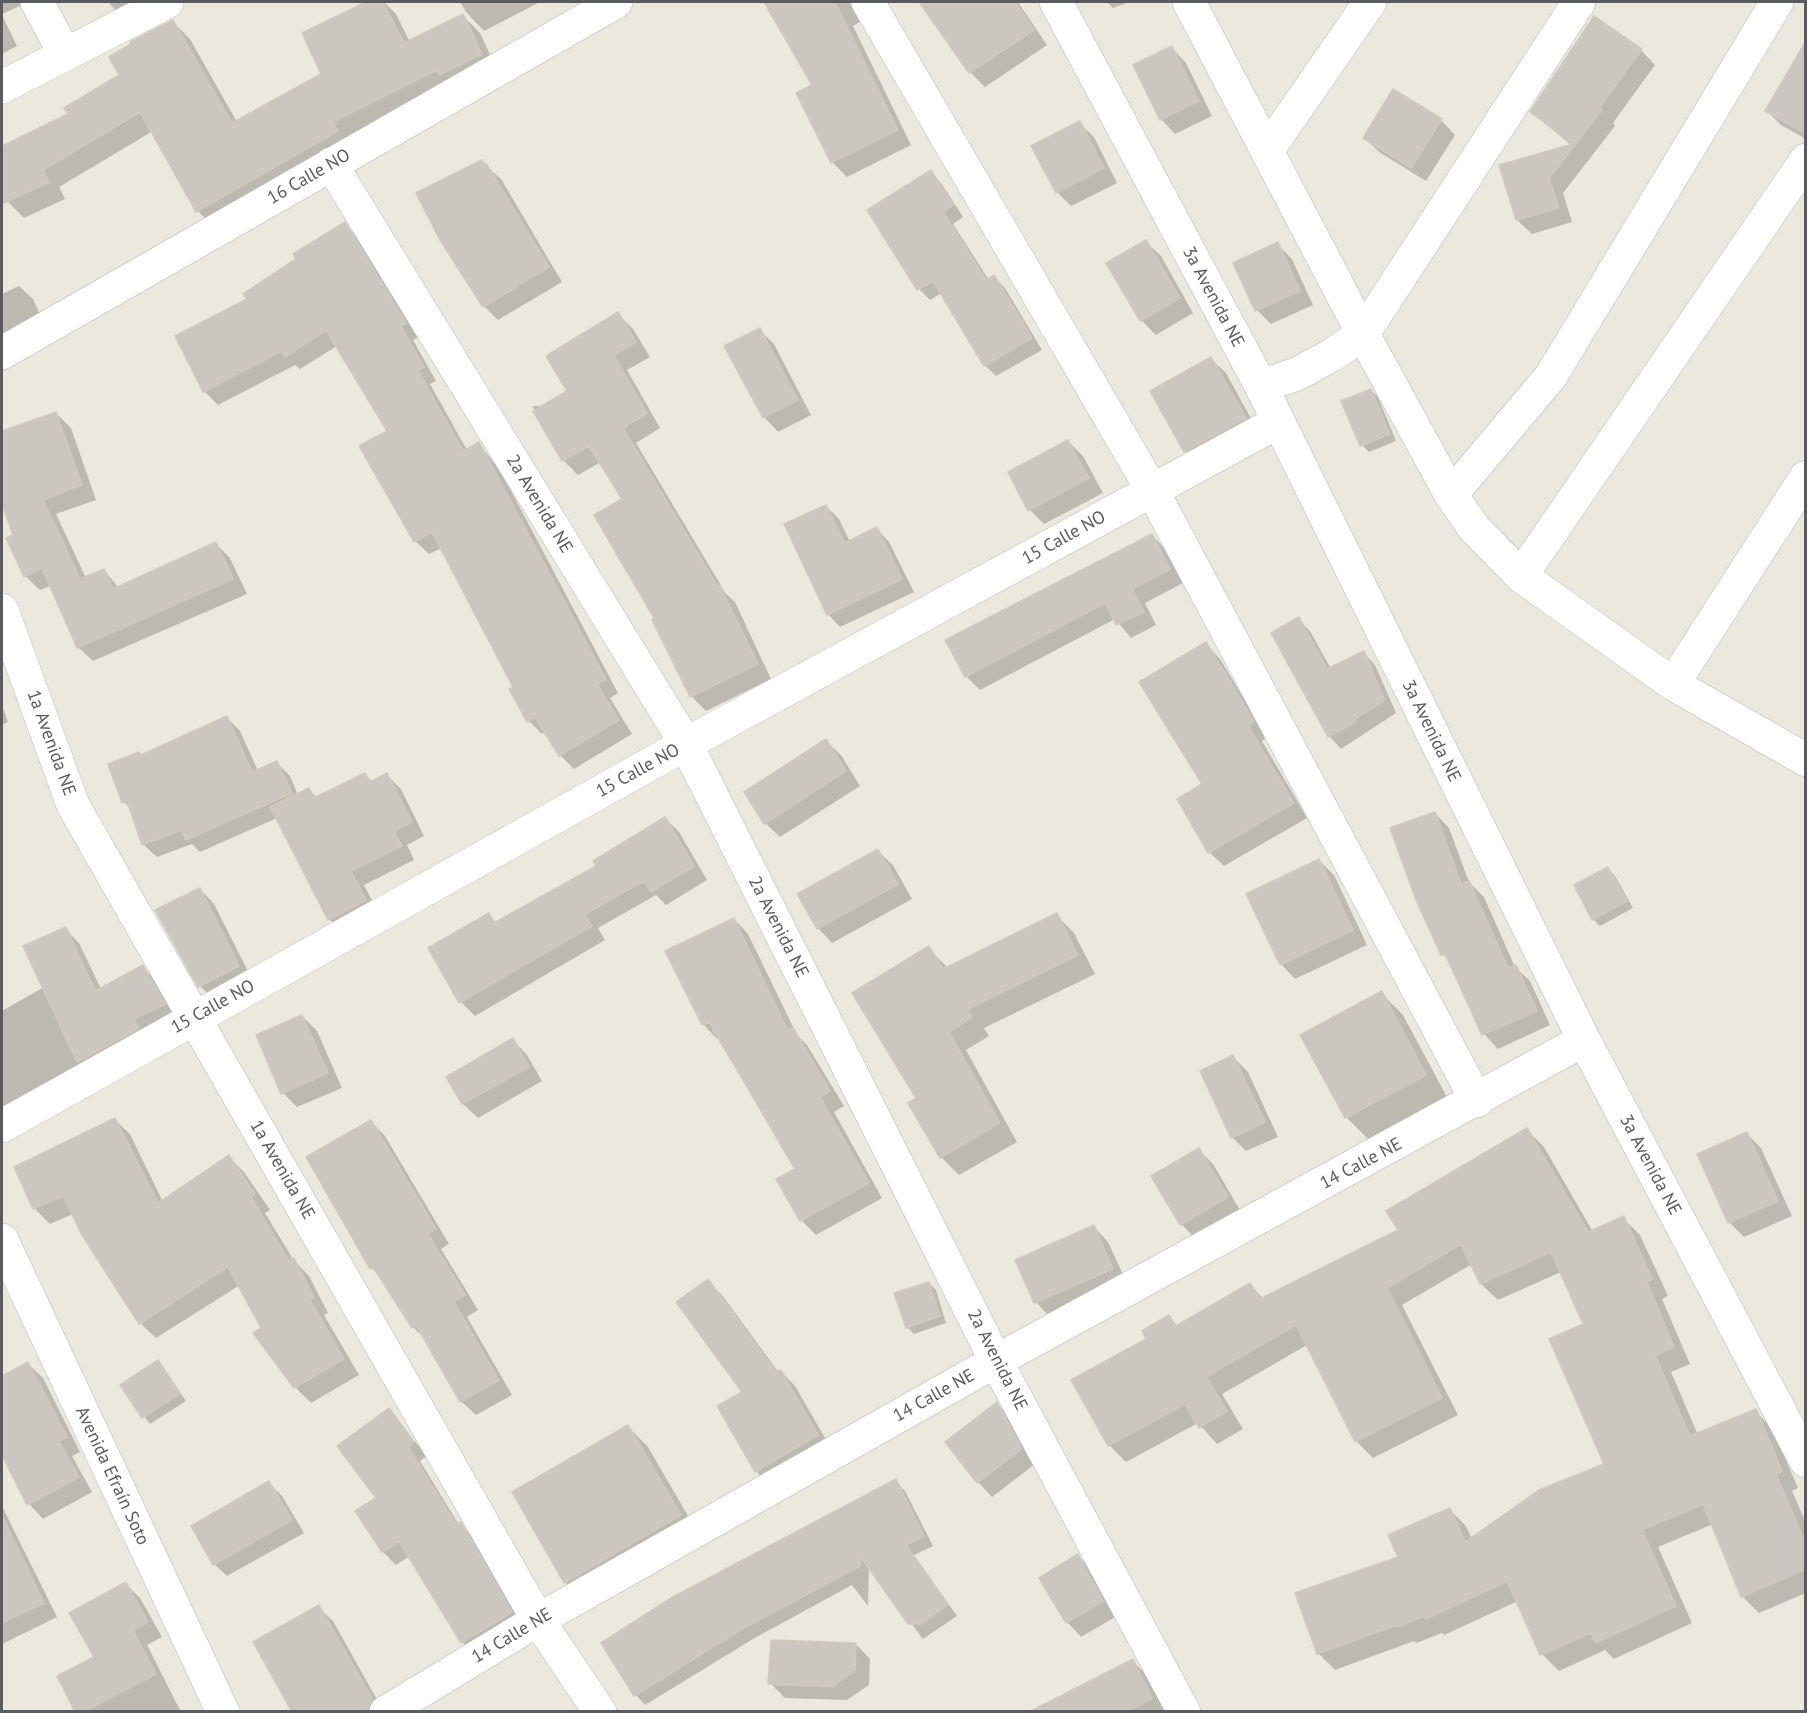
<!DOCTYPE html>
<html>
<head>
<meta charset="utf-8">
<style>
	body { margin:0 }
	#map { position:relative; width:1807px; height:1713px; overflow:hidden; background:#ebe8de; font-family:"PT Sans",sans-serif }
	canvas { display:block }
	.frame { position:absolute; inset:0; border:3px solid #585c60; pointer-events:none }
</style>
</head>
<body>
<div id="map">
<canvas width="1807" height="1713"></canvas>
<div class="frame"></div>
</div>
<script>
const ctx = document.querySelector('canvas').getContext('2d');
ctx.lineJoin = 'round';
function paint(path, color) { ctx.fillStyle = color; ctx.fill(path, 'evenodd'); }
const shape = rows => new Path2D(rows.map(r => 'M' + r).join(''));
function strokePath(path, color, width, dash) { ctx.strokeStyle = color; ctx.lineWidth = width; ctx.lineCap = dash ? 'butt' : 'round'; ctx.setLineDash(dash || []); ctx.stroke(path); }
function write(font, color, halo, rows, align = 'center') {
  ctx.font = font + ' "PT Sans",sans-serif'; ctx.lineWidth = 4.5; ctx.setLineDash([]); ctx.textBaseline = 'middle'; ctx.strokeStyle = halo; ctx.fillStyle = color; for (const [text, x, y, turn = 0] of rows) {
    ctx.save(); ctx.translate(x, y); ctx.rotate((+turn || 0) * Math.PI / 180); ctx.textAlign = isNaN(turn) ? turn : align; if (halo) ctx.strokeText(text, 0, 0); ctx.fillText(text, 0, 0); ctx.restore();
  }
}
const shadow = shape([
	[2,2,25,2,26,3,2,14],
	[108,2,169,2,127,23],
	[369,2,384,2,396,14,410,42,463,16,480,33,498,72,215,229,198,211,153,131,59,187,65,199,24,218,7,201,2,190,2,148,70,115,121,76,173,22,190,39,237,122,323,74,304,34],
	[460,2,540,2,484,31,466,12],
	[766,2,849,2,860,22,853,26,911,145,847,177,832,162,814,86],
	[933,2,1018,2,1047,45,985,87,970,72,929,12,936,7],
	[1107,2,1129,2,1113,8],
	[2,15,17,46,2,54],
	[1172,48,1186,63,1212,116,1175,134,1161,119],
	[1641,50,1655,65,1613,123,1615,126,1563,193,1572,222,1532,234,1517,220,1572,146,1532,112],
	[1806,61,1806,139,1781,125,1766,110],
	[1441,120,1455,135,1426,181,1379,152,1364,137],
	[1079,123,1094,137,1117,183,1071,206,1057,192],
	[485,165,501,179,562,282,498,320,484,306],
	[930,171,941,183,963,217,953,224,989,280,994,277,1005,288,1042,350,996,376,985,365,942,293,930,300,919,289],
	[345,224,358,238,419,337,413,340,436,381,430,384,467,450,479,444,500,470,618,693,610,698,632,734,574,769,560,755,546,732,542,734,529,721,515,688,442,548,429,554,415,541,389,431,337,346,300,369,295,365,218,405,204,391,249,300],
	[1146,242,1161,256,1193,313,1156,335,1141,320],
	[1277,244,1292,259,1313,305,1271,324,1257,310],
	[19,286,33,299,45,326,2,346,2,294],
	[618,314,633,329,650,357,627,370,660,428,636,443,726,594,735,602,771,679,706,711,691,696,656,619,624,499,601,462,578,475,564,461,532,406,543,406,569,391],
	[760,330,774,344,811,415,778,432,764,417],
	[1211,359,1226,373,1259,433,1200,465,1185,451],
	[1371,390,1378,397,1396,441,1369,452,1362,445],
	[56,413,71,428,96,500,56,514,86,578,104,570,119,588,216,544,230,558,247,594,93,661,78,647,50,586,40,590,25,576,2,499,2,432],
	[1068,441,1083,456,1103,493,1044,524,1030,510],
	[826,506,839,519,850,542,877,529,889,542,914,592,840,627,828,614],
	[1152,535,1165,549,1183,583,1145,603,1156,625,1131,638,1115,619,980,690,966,676,947,641],
	[1298,619,1310,631,1331,669,1363,652,1375,665,1396,713,1341,749,1329,736,1273,633],
	[1206,644,1220,659,1267,737,1262,741,1307,818,1224,866,1209,852,1204,785],
	[2,705,8,722,2,725],
	[227,718,240,731,258,771,277,763,290,776,298,795,309,789,317,798,365,775,373,782,387,775,401,789,424,836,407,845,414,860,364,885,379,914,343,933,329,919,277,818,200,852,192,844,157,857,144,845,132,810,124,802,141,756],
	[826,741,841,755,860,786,780,837,765,823],
	[1435,813,1449,828,1469,882,1484,897,1515,967,1530,981,1550,1025,1498,1049,1484,1034,1450,962,1443,954],
	[665,818,679,832,707,880,666,905,656,895,598,928,605,940,475,1016,461,1002,430,948,488,915,497,923,598,867],
	[878,851,893,865,912,899,832,943,818,928],
	[1319,860,1334,875,1367,945,1295,979,1281,964],
	[1608,869,1615,876,1633,908,1600,926,1593,919,1576,886],
	[200,889,214,904,253,981,214,1000,200,986],
	[1056,915,1074,933,1095,974,984,1028,989,1036,966,1050,1017,1142,959,1175,941,1157,918,1099,928,948,948,968],
	[734,919,748,934,797,1035,807,1045,844,1106,834,1112,882,1198,816,1235,802,1221,778,1180,797,1169,720,1038,717,1039,703,1024],
	[65,929,79,943,101,989,142,967,156,980,177,1018,2,1127,2,1011,44,987],
	[1381,993,1403,1015,1447,1097,1368,1139,1346,1117],
	[302,1016,317,1031,342,1088,297,1107,283,1093],
	[513,1040,527,1055,542,1081,478,1118,463,1104,448,1077],
	[1233,1057,1248,1072,1278,1137,1246,1151,1232,1137],
	[114,1119,130,1134,163,1202,229,1157,244,1172,270,1210,265,1213,293,1259,309,1276,328,1313,324,1315,359,1375,311,1403,295,1387,255,1334,263,1329,240,1285,156,1338,140,1323,73,1214,50,1224,34,1208],
	[371,1122,385,1136,449,1244,441,1249,478,1310,467,1317,512,1395,476,1415,461,1401,426,1340,413,1327,381,1278,372,1268,308,1158],
	[1527,1130,1544,1147,1593,1232,1623,1218,1640,1235,1668,1296,1662,1299,1690,1364,1671,1372,1698,1435,1755,1411,1772,1428,1798,1488,1792,1491,1806,1523,1806,1593,1759,1613,1742,1596,1713,1524,1658,1547,1692,1623,1614,1659,1605,1650,1559,1671,1542,1654,1518,1601,1444,1635,1442,1633,1416,1643,1414,1641,1335,1670,1318,1653,1400,1557,1449,1509,1466,1526,1472,1539,1606,1464,1585,1324,1561,1272,1498,1300,1481,1284,1472,1264,1402,1305,1458,1415,1373,1458,1356,1441,1307,1345,1222,1394,1243,1429,1217,1444,1198,1423,1126,1462,1109,1445,1148,1339,1169,1317,1178,1326,1250,1285,1264,1299,1400,1231],
	[1746,1133,1761,1148,1792,1216,1744,1237,1730,1223,1699,1155],
	[1199,1150,1213,1164,1241,1212,1196,1239,1181,1224],
	[1094,1227,1108,1242,1127,1283,1050,1317,1036,1302],
	[707,1281,722,1295,779,1373,781,1371,795,1386,832,1450,770,1485,756,1471,744,1392],
	[929,1283,936,1290,946,1323,914,1334,907,1327],
	[158,1362,186,1401,150,1424,122,1386],
	[28,1364,43,1378,80,1452,72,1456,92,1492,43,1519,29,1504,2,1452,2,1377],
	[997,1404,1011,1418,1035,1464,992,1497,978,1482],
	[389,1410,427,1456,420,1461,459,1525,474,1538,524,1626,476,1656,462,1642,410,1556,396,1565,383,1552,357,1511,378,1498],
	[628,1427,648,1447,699,1535,585,1602,565,1582],
	[895,1481,905,1491,933,1546,914,1555,957,1616,923,1639,869,1567,868,1606,852,1585,753,1639,645,1705,636,1695],
	[269,1483,282,1496,304,1533,227,1576,214,1564],
	[2,1506,57,1617,2,1644],
	[1078,1556,1093,1571,1117,1616,1081,1637,1067,1622],
	[126,1584,140,1598,162,1637,147,1645,181,1712,77,1712],
	[318,1607,333,1621,384,1712,294,1712],
	[856,1644,870,1659,869,1685,847,1700,785,1698,770,1683],
	[1133,1661,1147,1676,1165,1712,1080,1712]
]);
const building = shape([
	[366,2,383,2,404,43,463,14,482,54,440,75,437,70,333,122,338,131,196,212,140,112,43,170,49,182,2,204,2,146,68,114,64,108,119,75,109,57,131,44,130,42,173,20,232,123,321,74,302,33,366,2],
	[764,2,835,2,898,130,831,163,796,93,812,85,764,2],
	[919,2,1015,2,1034,30,969,73,919,2],
	[1594,16,1642,49,1599,108,1602,110,1549,178,1559,208,1516,220,1499,165,1573,144,1530,112,1594,16],
	[1806,41,1806,134,1765,111,1806,41],
	[1172,46,1199,101,1160,120,1133,65,1172,46],
	[1393,89,1442,119,1411,168,1363,138,1393,89],
	[1080,121,1104,168,1056,193,1031,146,1080,121],
	[482,160,484,164,486,163,549,267,483,307,440,240,416,193,482,160],
	[931,170,953,205,943,212,986,280,994,275,1032,338,984,366,933,281,917,290,867,210,931,170],
	[345,222,406,323,401,326,424,367,418,370,463,451,479,442,606,679,597,684,619,720,559,756,535,717,527,722,509,689,513,687,432,532,414,542,359,446,387,431,326,330,285,357,282,351,203,392,175,336,247,299,243,294,296,259,293,254,345,222],
	[1146,240,1180,298,1140,321,1106,263,1146,240],
	[1278,242,1300,291,1255,311,1233,263,1278,242],
	[618,312,636,342,614,355,647,413,623,428,718,587,720,586,758,664,690,697,652,620,654,618,594,515,622,499,589,446,562,461,533,411,567,391,546,356,618,312],
	[760,328,798,400,763,418,724,346,760,328],
	[1211,357,1246,418,1184,452,1150,391,1211,357],
	[1371,389,1390,434,1360,446,1341,401,1371,389],
	[56,412,82,485,43,500,80,579,104,569,113,589,216,542,233,579,77,648,42,568,24,577,6,538,13,535,2,504,2,431,56,412],
	[1068,440,1089,478,1028,511,1008,472,1068,440],
	[826,505,845,543,877,527,902,579,827,615,784,524,826,505],
	[1152,534,1170,569,1132,589,1144,612,1116,625,1105,603,965,677,945,640,1152,534],
	[1299,617,1327,669,1364,651,1385,700,1355,719,1356,722,1328,737,1271,633,1299,617],
	[1206,642,1254,721,1248,726,1294,803,1208,853,1177,799,1202,784,1139,682,1206,642],
	[227,716,252,772,277,761,292,793,186,840,182,830,142,845,127,801,122,803,108,764,139,752,141,755,227,716],
	[826,739,846,771,764,824,744,792,826,739],
	[365,773,370,782,387,773,412,822,394,831,402,846,351,871,366,900,328,920,270,807,309,788,314,798,365,773],
	[1435,812,1461,884,1469,881,1508,968,1516,965,1537,1011,1482,1035,1445,954,1441,955,1416,900,1390,828,1435,812],
	[665,817,694,866,651,892,644,881,585,914,592,926,459,1003,428,948,489,913,494,923,596,866,593,861,665,817],
	[878,849,898,884,817,929,797,894,878,849],
	[1319,859,1353,930,1280,965,1246,894,1319,859],
	[1608,867,1627,901,1592,920,1574,885,1608,867],
	[200,888,239,966,198,987,155,910,200,888],
	[1057,913,1078,955,968,1009,972,1017,949,1032,1000,1123,940,1158,908,1103,916,1098,852,993,929,946,943,969,1057,913],
	[734,918,788,1031,793,1028,830,1091,820,1097,869,1183,800,1221,776,1179,795,1169,709,1022,702,1025,665,951,734,918],
	[66,927,95,991,143,965,165,1004,134,1019,139,1028,77,1062,23,946,66,927],
	[1382,991,1426,1075,1345,1118,1300,1035,1382,991],
	[302,1015,328,1073,281,1094,256,1035,302,1015],
	[513,1038,529,1067,462,1104,446,1077,513,1038],
	[1233,1055,1265,1122,1231,1138,1200,1071,1233,1055],
	[115,1118,158,1203,229,1155,255,1194,251,1197,289,1261,294,1258,314,1297,310,1300,344,1359,294,1388,253,1333,261,1328,228,1267,139,1324,82,1235,63,1196,33,1209,14,1167,115,1118],
	[371,1120,436,1229,428,1234,465,1295,454,1302,499,1380,460,1402,416,1325,412,1328,373,1267,370,1269,306,1157,371,1120],
	[1527,1128,1588,1232,1624,1216,1652,1279,1647,1282,1674,1347,1655,1355,1690,1436,1756,1409,1782,1471,1776,1474,1806,1544,1806,1569,1741,1597,1703,1504,1642,1530,1676,1606,1595,1643,1591,1633,1540,1655,1507,1581,1426,1619,1425,1616,1398,1627,1397,1625,1317,1654,1295,1593,1398,1557,1388,1535,1450,1508,1465,1542,1539,1490,1604,1464,1549,1339,1583,1324,1551,1252,1480,1284,1461,1244,1387,1288,1442,1398,1355,1442,1296,1325,1206,1377,1227,1411,1199,1428,1185,1404,1108,1446,1071,1380,1146,1339,1142,1331,1169,1315,1176,1326,1250,1283,1260,1299,1398,1230,1386,1211,1527,1128],
	[1747,1132,1778,1201,1728,1223,1697,1154,1747,1132],
	[1199,1148,1228,1197,1180,1225,1151,1176,1199,1148],
	[1094,1225,1113,1269,1034,1303,1015,1260,1094,1225],
	[708,1279,776,1372,781,1370,818,1435,755,1472,717,1406,742,1392,676,1302,708,1279],
	[929,1282,940,1316,906,1328,894,1293,929,1282],
	[158,1360,180,1393,142,1418,120,1385,158,1360],
	[28,1362,67,1437,59,1441,79,1477,27,1505,2,1455,2,1376,28,1362],
	[997,1402,1022,1449,977,1483,945,1442,997,1402],
	[389,1408,414,1442,408,1447,453,1520,457,1524,461,1522,512,1612,461,1643,399,1541,382,1552,355,1511,376,1498,337,1446,389,1408],
	[628,1425,681,1515,564,1583,512,1492,628,1425],
	[896,1479,924,1536,906,1545,948,1605,921,1624,908,1624,860,1556,860,1566,742,1629,634,1696,601,1643,671,1598,896,1479],
	[269,1481,292,1520,213,1565,191,1526,269,1481],
	[2,1516,44,1603,2,1623,2,1516],
	[1078,1554,1103,1601,1066,1623,1039,1578,1078,1554],
	[126,1582,148,1622,133,1630,156,1674,83,1712,75,1712,57,1676,94,1657,69,1613,126,1582],
	[319,1605,373,1700,367,1712,292,1712,253,1642,319,1605],
	[771,1640,856,1643,855,1670,832,1687,768,1684,771,1640],
	[1133,1659,1152,1698,1126,1712,1029,1712,1133,1659]
]);
const minor = shape([
	[37,2,65,54],
	[868,2,1152,490,1477,1101],
	[1056,2,1261,386,1584,1040,1806,1461],
	[1189,2,1363,334,1451,495,1474,528,1521,576,1673,684,1806,760],
	[2,87,167,2],
	[1267,151,1370,2],
	[331,164,686,744,996,1361,1184,1712],
	[2,353,616,2],
	[1261,386,1297,374,1332,355,1363,334,1579,2],
	[1451,495,1551,376,1777,2],
	[1521,576,1806,160],
	[2,610,73,805,538,1620,600,1712],
	[1673,684,1806,477],
	[2,1126,686,744,1278,422],
	[2,1240,223,1712],
	[386,1712,538,1620,996,1361,1584,1040]
]);
const streetNames = [
	["16 Calle NO",309,177,-30],
	["3a Avenida NE",1213,297,62],
	["2a Avenida NE",539,504,59],
	["15 Calle NO",1064,538,-29],
	["3a Avenida NE",1431,731,64],
	["1a Avenida NE",51,743,70],
	["15 Calle NO",638,771,-29],
	["2a Avenida NE",778,927,63],
	["15 Calle NO",213,1007,-29],
	["14 Calle NE",1361,1164,-28],
	["3a Avenida NE",1650,1165,62],
	["1a Avenida NE",282,1170,60],
	["2a Avenida NE",997,1360,63],
	["14 Calle NE",934,1396,-29],
	["Avenida Efraín Soto",112,1476,65],
	["14 Calle NE",512,1636,-31]
];
paint(shadow, '#0003');
paint(building, '#cbc6c0');
strokePath(building, '#d0c9bd', 1.5);
strokePath(minor, '#b5b7bc', 34);
strokePath(minor, '#fff', 33);
write('18px', '#585c60', '#fff', streetNames);
</script>
</body>
</html>
